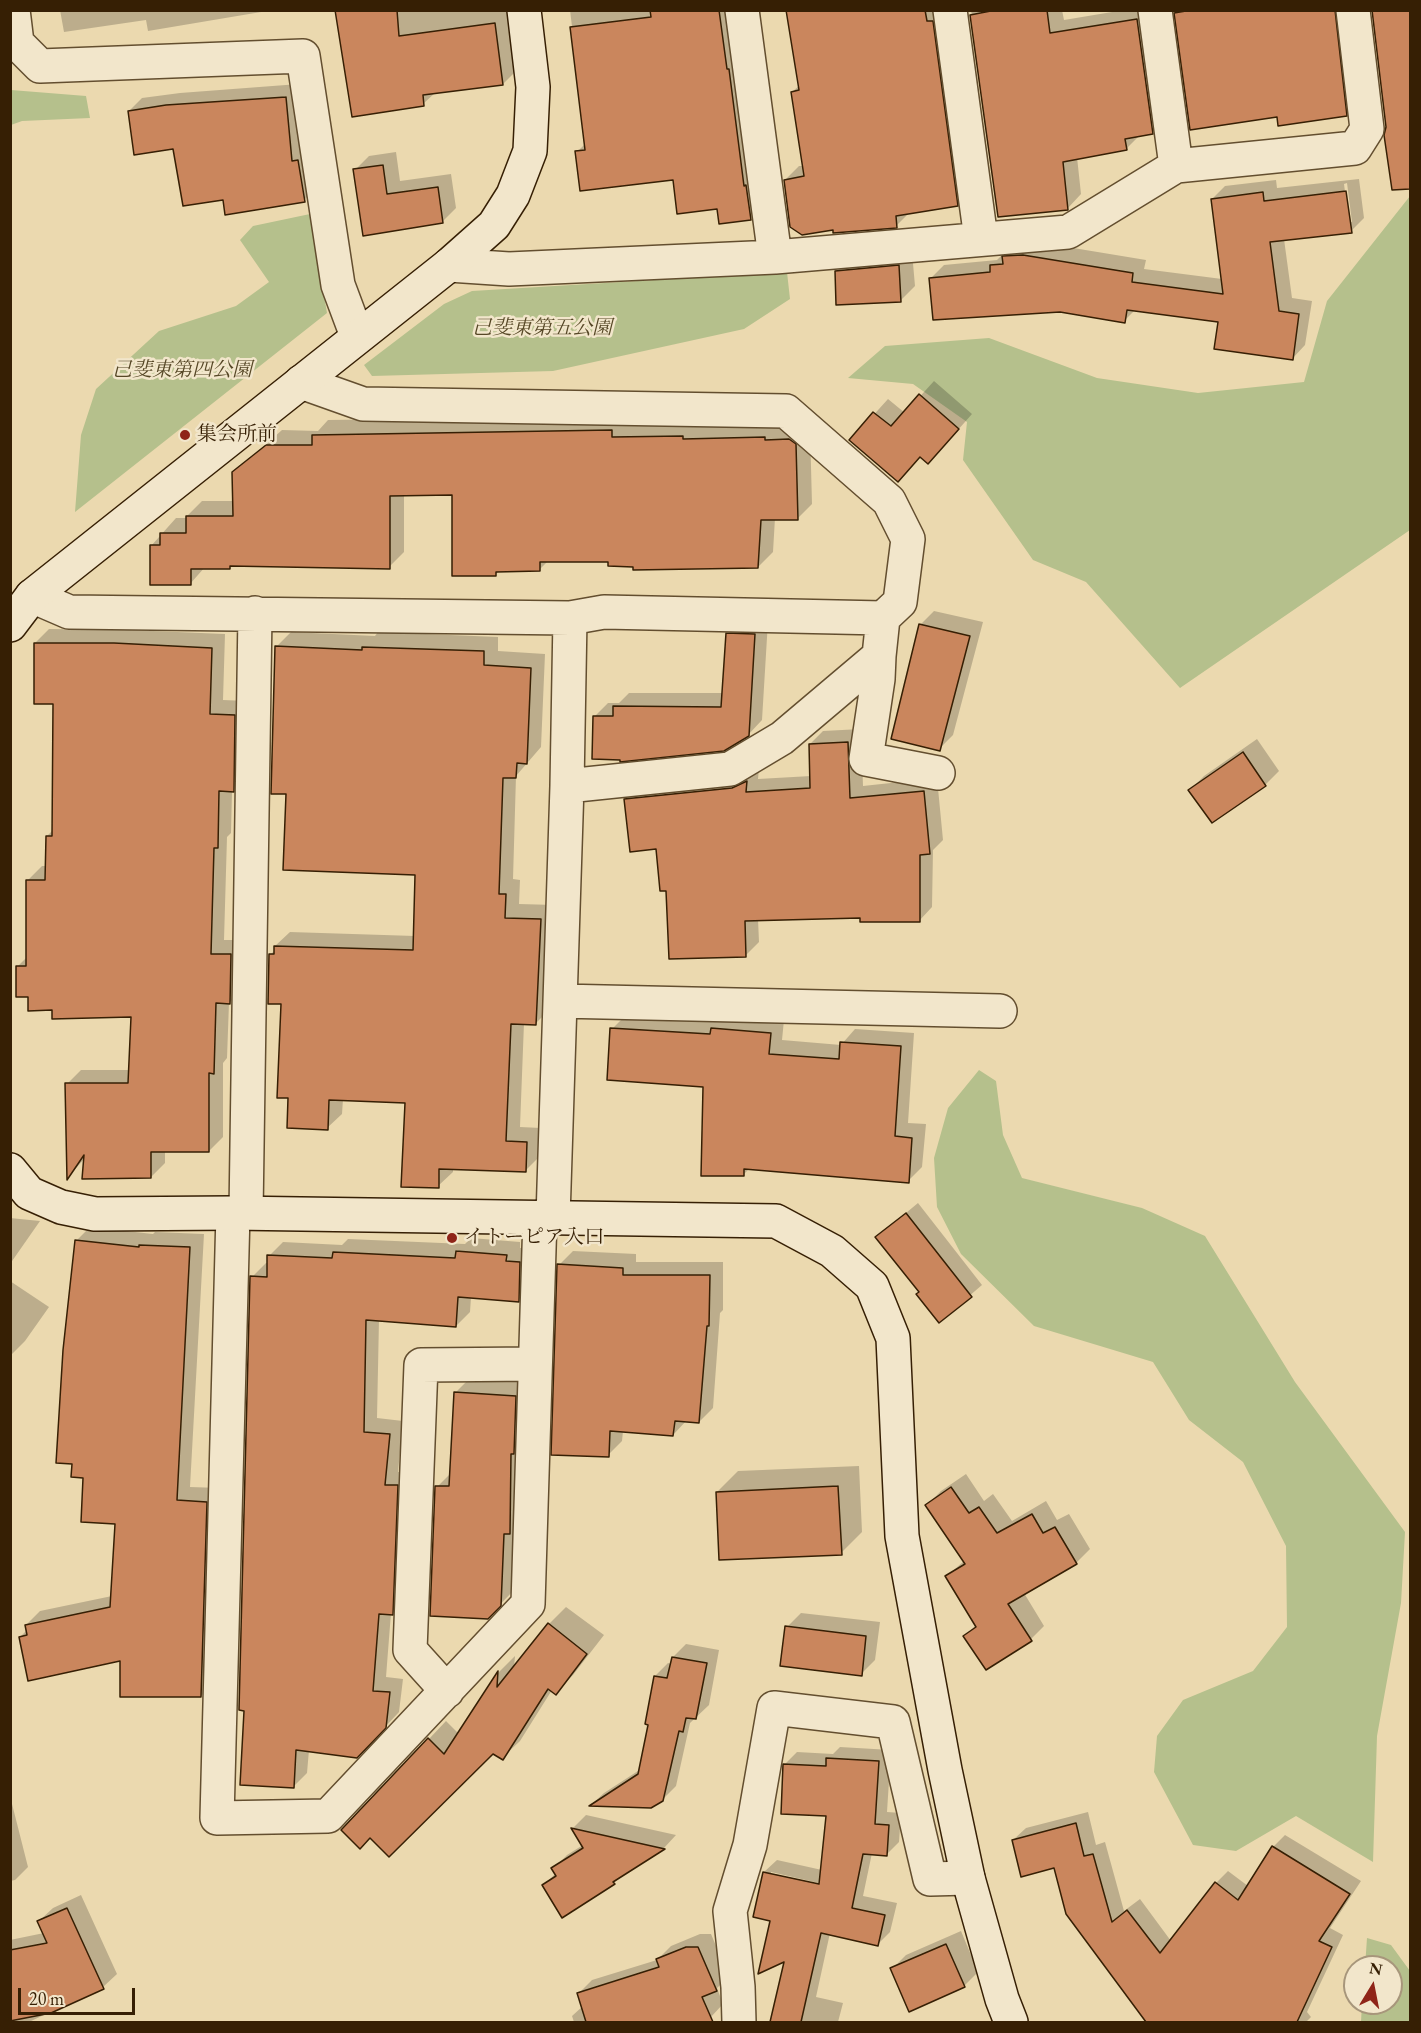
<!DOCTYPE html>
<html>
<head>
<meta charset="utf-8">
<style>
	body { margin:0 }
	#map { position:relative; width:1421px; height:2033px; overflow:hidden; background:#ebd9af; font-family:"EB Garamond",serif }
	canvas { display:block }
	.frame { position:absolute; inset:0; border:12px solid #361f04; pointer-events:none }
	.north { position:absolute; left:1343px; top:1955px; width:60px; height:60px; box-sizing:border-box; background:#f2e6cb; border:2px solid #a7967b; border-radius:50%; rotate:10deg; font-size:16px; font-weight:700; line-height:24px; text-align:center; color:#361f04 }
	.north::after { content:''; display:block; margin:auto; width:21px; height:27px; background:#8f2418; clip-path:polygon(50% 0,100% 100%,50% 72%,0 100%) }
	.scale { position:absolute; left:18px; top:1988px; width:117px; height:27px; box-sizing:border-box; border:3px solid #361f04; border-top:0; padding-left:8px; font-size:18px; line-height:21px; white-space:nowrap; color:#361f04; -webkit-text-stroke:4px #f2e6cb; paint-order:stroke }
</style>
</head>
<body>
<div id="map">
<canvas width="1421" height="2033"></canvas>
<div class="frame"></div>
<div class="north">N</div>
<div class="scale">20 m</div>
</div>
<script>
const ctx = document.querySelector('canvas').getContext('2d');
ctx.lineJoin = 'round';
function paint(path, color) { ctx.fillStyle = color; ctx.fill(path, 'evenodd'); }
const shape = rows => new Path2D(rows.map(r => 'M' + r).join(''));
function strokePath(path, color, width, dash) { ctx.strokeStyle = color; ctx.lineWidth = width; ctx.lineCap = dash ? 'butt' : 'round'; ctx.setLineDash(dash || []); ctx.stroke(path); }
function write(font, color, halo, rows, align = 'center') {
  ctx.font = font + ' "EB Garamond","Noto Serif JP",serif'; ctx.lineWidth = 5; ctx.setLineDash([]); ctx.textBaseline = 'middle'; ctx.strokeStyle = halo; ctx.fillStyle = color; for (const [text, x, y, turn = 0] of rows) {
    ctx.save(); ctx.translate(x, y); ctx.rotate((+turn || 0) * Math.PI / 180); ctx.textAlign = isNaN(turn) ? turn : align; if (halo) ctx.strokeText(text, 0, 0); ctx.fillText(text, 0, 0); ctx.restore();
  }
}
const green = shape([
	[11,90,86,96,90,118,22,121,11,125],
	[1410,196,1410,530,1180,688,1086,582,1033,560,963,460,967,422,913,384,848,378,885,346,989,338,1097,378,1198,393,1304,382,1327,301],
	[310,214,327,313,75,512,81,435,96,389,159,331,236,306,269,282,240,240,253,226],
	[787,272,790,299,744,329,553,371,372,376,364,365,444,304,472,291],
	[979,1070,996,1081,1003,1135,1022,1178,1142,1208,1205,1236,1295,1382,1405,1532,1401,1603,1377,1736,1373,1862,1296,1816,1236,1851,1193,1845,1154,1772,1157,1736,1183,1700,1253,1671,1287,1627,1286,1546,1243,1462,1189,1420,1153,1362,1034,1326,961,1254,937,1207,934,1158,948,1108],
	[1367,1938,1391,1945,1410,1971,1410,2022,1361,2022,1362,2003,1391,2003,1391,1967,1365,1967]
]);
const shadow = shape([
	[60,10,273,10,148,31,146,20,64,32],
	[337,10,508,10,517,70,503,84,436,92,423,104],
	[570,10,735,10,764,205,750,219,719,207,674,178,577,152,586,143],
	[787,10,946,10,971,191,957,205,910,212,896,226,785,180,799,166,804,166,792,92,800,85],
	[971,10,1062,10,1064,20,1112,12,1112,10,1151,10,1166,119,1152,133,1140,135,1127,148,1077,157,1081,194,1068,208,1000,215],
	[1175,10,1349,10,1360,101,1346,114,1278,115,1191,128],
	[1373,10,1410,10,1410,129,1409,131,1387,127],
	[299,84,317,187,304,200,224,199,175,148,129,111,142,98,180,93],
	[396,152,400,181,451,174,456,208,442,222,364,234,355,170,369,156],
	[1359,179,1364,218,1351,231,1284,239,1292,298,1312,301,1305,345,1292,359,1220,321,1135,310,1124,321,931,278,944,265,997,260,1005,252,1037,242,1146,260,1144,269,1222,279,1212,199,1225,186,1276,180,1277,188],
	[1347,183,1352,222,1349,222,1344,184],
	[912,252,915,286,901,300,837,271,851,257],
	[934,381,972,414,942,448,921,456,851,440,888,399,905,413],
	[626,416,780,423,810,429,812,504,797,519,775,518,773,552,758,567,635,565,609,560,549,560,539,570,500,570,495,575,454,493,404,494,404,552,389,567,232,565,230,567,205,567,190,584,151,546,176,518,187,518,187,516,202,501,234,501,234,473,282,430,318,431,328,420],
	[934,611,983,622,953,735,939,749,920,625],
	[741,620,768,621,762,720,748,735,594,717,608,703,619,703,629,693,724,693,727,634],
	[49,629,129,630,225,634,223,700,248,701,247,777,232,791,231,833,227,837,224,940,244,940,244,988,229,1003,227,1058,223,1063,223,1137,209,1151,165,1150,165,1163,151,1177,86,1157,68,1177,67,1084,81,1070,130,1070,132,1015,53,1009,30,995,17,967,27,957,28,880,42,866,47,866,47,836,53,830,54,703,35,643],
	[291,632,375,636,378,632,498,637,498,651,545,654,541,747,516,776,513,879,520,880,519,904,555,905,551,1008,536,1023,524,1023,520,1127,541,1128,540,1156,526,1170,453,1168,453,1172,438,1186,407,1101,343,1099,342,1114,327,1128,290,1097,282,1003,270,955,275,950,275,946,290,932,415,936,417,874,287,793,276,647],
	[861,729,863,786,937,778,943,840,933,850,932,907,919,921,862,917,758,919,759,942,745,956,668,889,658,848,626,799,639,786,759,769,758,779,811,776,810,744,823,731],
	[1257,739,1279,771,1265,785,1190,790,1204,776],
	[626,1015,784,1020,782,1040,841,1045,855,1029,914,1033,908,1123,926,1124,922,1167,908,1181,750,1168,743,1175,704,1086,612,1029],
	[918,1203,982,1285,940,1321,921,1292,877,1237],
	[10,1218,40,1221,10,1264],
	[90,1227,153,1234,155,1232,204,1234,190,1487,220,1488,215,1682,201,1696,122,1659,20,1637,27,1630,26,1625,40,1611,112,1596,116,1522,85,1476,76,1241],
	[471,1238,520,1242,520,1248,533,1248,532,1286,518,1300,471,1297,470,1312,456,1326,379,1319,377,1418,403,1421,398,1472,411,1472,406,1599,391,1613,386,1677,403,1679,399,1712,371,1742,309,1750,307,1773,293,1787,246,1709,252,1277,266,1263,269,1263,269,1256,283,1242,342,1245,348,1239,465,1244],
	[573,1251,636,1254,636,1262,723,1262,723,1310,720,1313,713,1408,699,1422,687,1420,673,1435,623,1431,622,1441,608,1455,559,1265],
	[10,1281,49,1307,25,1341,11,1355],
	[469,1379,529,1382,514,1590,488,1617,437,1487,451,1473,455,1393],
	[859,1466,862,1532,841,1553,717,1492,738,1471],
	[966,1474,984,1501,993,1494,1012,1521,1046,1501,1057,1520,1069,1514,1090,1549,1076,1563,1024,1593,1044,1626,1031,1639,965,1636,976,1625,947,1576,964,1561,927,1505,941,1491],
	[566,1607,604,1635,573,1675,555,1693,552,1690,520,1741,502,1758,493,1752,389,1855,429,1739,446,1721,459,1734,499,1672,515,1656,514,1668,549,1624],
	[801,1613,880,1622,875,1660,861,1674,787,1627],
	[686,1644,719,1650,709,1705,690,1723,676,1786,662,1800,592,1804,604,1793,641,1769,650,1724,655,1676,668,1663,672,1664,673,1657],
	[840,1747,891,1750,887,1812,901,1813,899,1842,886,1855,872,1853,863,1896,897,1903,890,1932,878,1944,830,1933,816,1997,843,2003,838,2022,772,2022,787,1960,771,1920,764,1872,777,1860,822,1870,827,1814,785,1764,797,1752,833,1754],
	[771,1872,827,1885,826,1888,771,1875],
	[10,1796,28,1867,15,1880,10,1881],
	[1088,1812,1096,1845,1105,1842,1124,1911,1140,1899,1171,1941,1216,1883,1228,1871,1248,1886,1273,1847,1285,1835,1361,1881,1330,1928,1343,1935,1307,2012,1311,2017,1306,2022,1234,2022,1221,2011,1206,2022,1147,2022,1068,1914,1055,1867,1013,1840,1026,1828],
	[586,1815,676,1835,664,1848,622,1874,614,1883,544,1885,556,1873,553,1869,567,1855,583,1845,573,1828],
	[81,1895,117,1974,103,1987,29,2022,10,2022,10,1940,44,1933,39,1921,53,1908],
	[961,1931,978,1972,964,1986,892,1969,906,1955],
	[700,1934,711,1934,729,1977,717,1988,723,2004,710,2018,705,2020,706,2022,574,2022,572,2016,583,2006,579,1993,592,1980,657,1960,671,1946]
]);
const building = shape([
	[335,10,397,10,399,36,495,23,503,85,423,95,424,106,352,117,335,10],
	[650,10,719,10,727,69,729,69,744,186,746,185,751,220,719,224,717,209,677,214,673,180,580,191,575,151,585,150,570,27,651,17,650,10],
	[786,10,925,10,927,21,933,21,958,206,896,216,897,228,833,233,833,230,802,235,790,227,784,180,804,176,791,92,799,90,786,10],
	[996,10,1047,10,1050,33,1137,19,1153,134,1125,139,1127,150,1063,162,1068,210,998,217,970,15,996,10],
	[1192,10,1335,10,1347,116,1278,126,1277,117,1190,130,1174,13,1192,10],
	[1372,10,1410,10,1410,189,1392,190,1384,135,1386,127,1372,10],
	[286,97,292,161,298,160,305,202,225,215,223,200,183,206,173,149,134,155,128,111,166,105,286,97],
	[383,165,387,194,438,187,443,223,363,236,353,169,383,165],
	[1346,191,1352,233,1270,242,1279,311,1299,314,1293,360,1214,349,1218,322,1127,310,1125,323,1060,312,933,320,929,278,990,272,990,265,1003,264,1002,256,1023,255,1133,273,1132,282,1223,294,1211,199,1263,192,1264,201,1346,191],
	[899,265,901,302,836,305,835,271,899,265],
	[919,394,959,429,928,464,920,457,898,482,849,440,873,412,891,426,919,394],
	[612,430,612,437,683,436,683,439,765,437,765,440,789,439,796,444,798,520,761,520,758,568,633,570,633,567,608,566,608,562,540,562,540,571,496,572,496,576,452,576,452,495,390,496,390,569,230,566,230,569,191,569,191,585,150,585,150,545,160,545,160,533,186,533,186,516,233,516,232,472,266,445,312,445,312,435,612,430],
	[919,624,970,636,940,751,891,739,919,624],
	[726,633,755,634,749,736,724,751,620,762,620,760,592,759,593,716,613,716,613,706,721,707,726,633],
	[34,643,114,643,212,648,210,714,235,715,234,792,219,791,218,848,214,848,211,954,231,954,230,1004,216,1003,214,1074,209,1073,209,1152,151,1152,151,1178,82,1179,84,1155,67,1180,65,1083,128,1083,131,1017,52,1019,52,1010,28,1011,28,997,16,997,16,966,26,966,26,880,45,880,46,836,52,836,53,704,34,704,34,643],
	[275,646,362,650,362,647,484,651,484,665,531,668,527,764,517,763,516,778,503,778,499,894,506,894,505,918,541,919,536,1025,511,1024,506,1141,527,1142,526,1172,439,1169,439,1188,401,1187,405,1103,329,1100,328,1130,287,1128,288,1098,277,1098,281,1004,268,1004,269,954,274,954,274,946,413,950,415,875,283,870,286,794,271,794,275,646],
	[848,742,850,798,924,791,930,854,920,855,920,922,860,922,860,918,745,921,746,957,669,959,666,891,660,891,656,849,630,852,624,799,732,788,747,781,746,792,810,788,809,744,848,742],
	[1243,752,1266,786,1212,823,1188,790,1243,752],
	[610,1028,710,1034,711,1028,771,1033,769,1054,839,1059,840,1042,901,1046,895,1136,912,1138,909,1183,744,1169,744,1176,701,1176,703,1087,607,1080,610,1028],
	[906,1213,972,1297,939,1323,916,1294,919,1292,875,1237,906,1213],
	[75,1240,139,1247,139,1245,190,1247,177,1500,207,1502,201,1697,120,1697,120,1661,28,1681,19,1637,27,1635,25,1625,110,1607,115,1524,81,1522,83,1478,71,1477,72,1464,56,1463,63,1350,75,1240],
	[456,1251,507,1255,506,1261,520,1262,519,1302,458,1297,456,1327,366,1320,364,1432,390,1434,385,1485,398,1485,393,1615,379,1614,373,1691,390,1692,386,1728,357,1758,296,1750,294,1788,240,1785,244,1711,239,1710,250,1276,267,1277,267,1255,332,1258,333,1252,455,1258,456,1251],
	[557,1264,623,1268,623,1275,710,1275,709,1326,707,1326,699,1423,675,1421,673,1436,610,1431,609,1457,551,1455,557,1264],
	[454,1392,516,1396,514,1454,511,1454,510,1534,504,1534,501,1606,488,1619,430,1616,435,1486,449,1486,454,1392],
	[838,1486,842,1555,719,1560,716,1492,838,1486],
	[951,1487,969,1513,979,1507,997,1533,1032,1514,1043,1533,1055,1527,1077,1564,1008,1604,1032,1641,986,1670,963,1636,976,1627,945,1576,965,1564,925,1505,951,1487],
	[548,1623,587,1654,556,1695,548,1689,503,1760,493,1754,389,1857,370,1838,360,1849,341,1830,428,1738,444,1754,498,1671,497,1687,548,1623],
	[785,1626,866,1636,862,1676,780,1666,785,1626],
	[672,1657,707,1663,696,1719,686,1718,683,1732,679,1731,663,1801,651,1808,589,1806,638,1774,648,1725,645,1724,654,1676,667,1678,672,1657],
	[826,1758,879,1761,875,1824,889,1825,887,1856,863,1854,852,1908,885,1915,878,1946,821,1933,801,2022,770,2022,784,1962,758,1974,770,1921,753,1917,763,1872,819,1884,826,1816,781,1814,783,1764,826,1766,826,1758],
	[1076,1823,1084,1856,1093,1854,1112,1922,1127,1910,1160,1953,1215,1882,1238,1900,1272,1846,1350,1894,1319,1941,1332,1947,1297,2022,1146,2022,1066,1914,1054,1868,1021,1877,1012,1840,1076,1823],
	[571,1828,665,1849,613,1882,615,1884,562,1918,542,1885,556,1876,551,1868,583,1848,571,1828],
	[67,1908,104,1989,51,2013,10,2021,10,1950,47,1943,37,1921,67,1908],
	[946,1944,965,1987,909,2012,890,1968,946,1944],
	[686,1947,698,1947,717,1991,702,1997,713,2022,586,2022,577,1993,659,1967,656,1959,686,1947]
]);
const street = shape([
	[13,10,17,43,40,66,303,56,338,285,357,336],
	[742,10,775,257],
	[950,10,981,239],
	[1155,10,1176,166],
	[449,265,509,269,775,257,1068,232,1176,166,1355,148,1367,129,1353,10],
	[32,596,69,612,570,618,604,612,883,618,900,602,908,539,889,501,786,411,363,404,301,382],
	[879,656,878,679,866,759,938,773],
	[567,786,730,769,782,738,879,656,883,618],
	[560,1001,1000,1011],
	[233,1213,217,1818,328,1816,528,1604,540,1217],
	[246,1213,255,613],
	[553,1217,567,786,570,618],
	[447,1691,410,1650,421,1365,535,1364],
	[739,2022,738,1987,730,1911,750,1845,774,1708,893,1722,930,1879,968,1878]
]);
const secondary = shape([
	[10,625,32,596,449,265,494,225,513,195,530,151,533,87,524,10],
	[10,1170,29,1193,61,1207,95,1214,233,1213,776,1221,832,1251,872,1286,893,1338,902,1536,945,1770,968,1878,1002,1999,1011,2022]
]);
const markers = [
	[185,435,6,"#8f2418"],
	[452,1238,6,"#8f2418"]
];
const parkNames = [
	["己斐東第五公園",542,329],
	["己斐東第四公園",182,371]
];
const poiNames = [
	["集会所前",197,435],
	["イトーピア入口",464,1238]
];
paint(green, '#b5c08c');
paint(shadow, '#0003');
paint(building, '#ca865d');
strokePath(building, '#361f04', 1.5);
strokePath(street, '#634e2f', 36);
strokePath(secondary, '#361f04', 36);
strokePath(street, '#f2e6cb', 33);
strokePath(secondary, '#f2e6cb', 33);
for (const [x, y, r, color] of markers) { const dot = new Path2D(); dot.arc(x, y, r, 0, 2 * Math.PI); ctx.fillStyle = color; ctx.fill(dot); strokePath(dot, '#f2e6cb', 2); }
write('italic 20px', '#564726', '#f2e6cb', parkNames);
write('20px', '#361f04', '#f2e6cb', poiNames, 'left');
</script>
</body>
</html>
